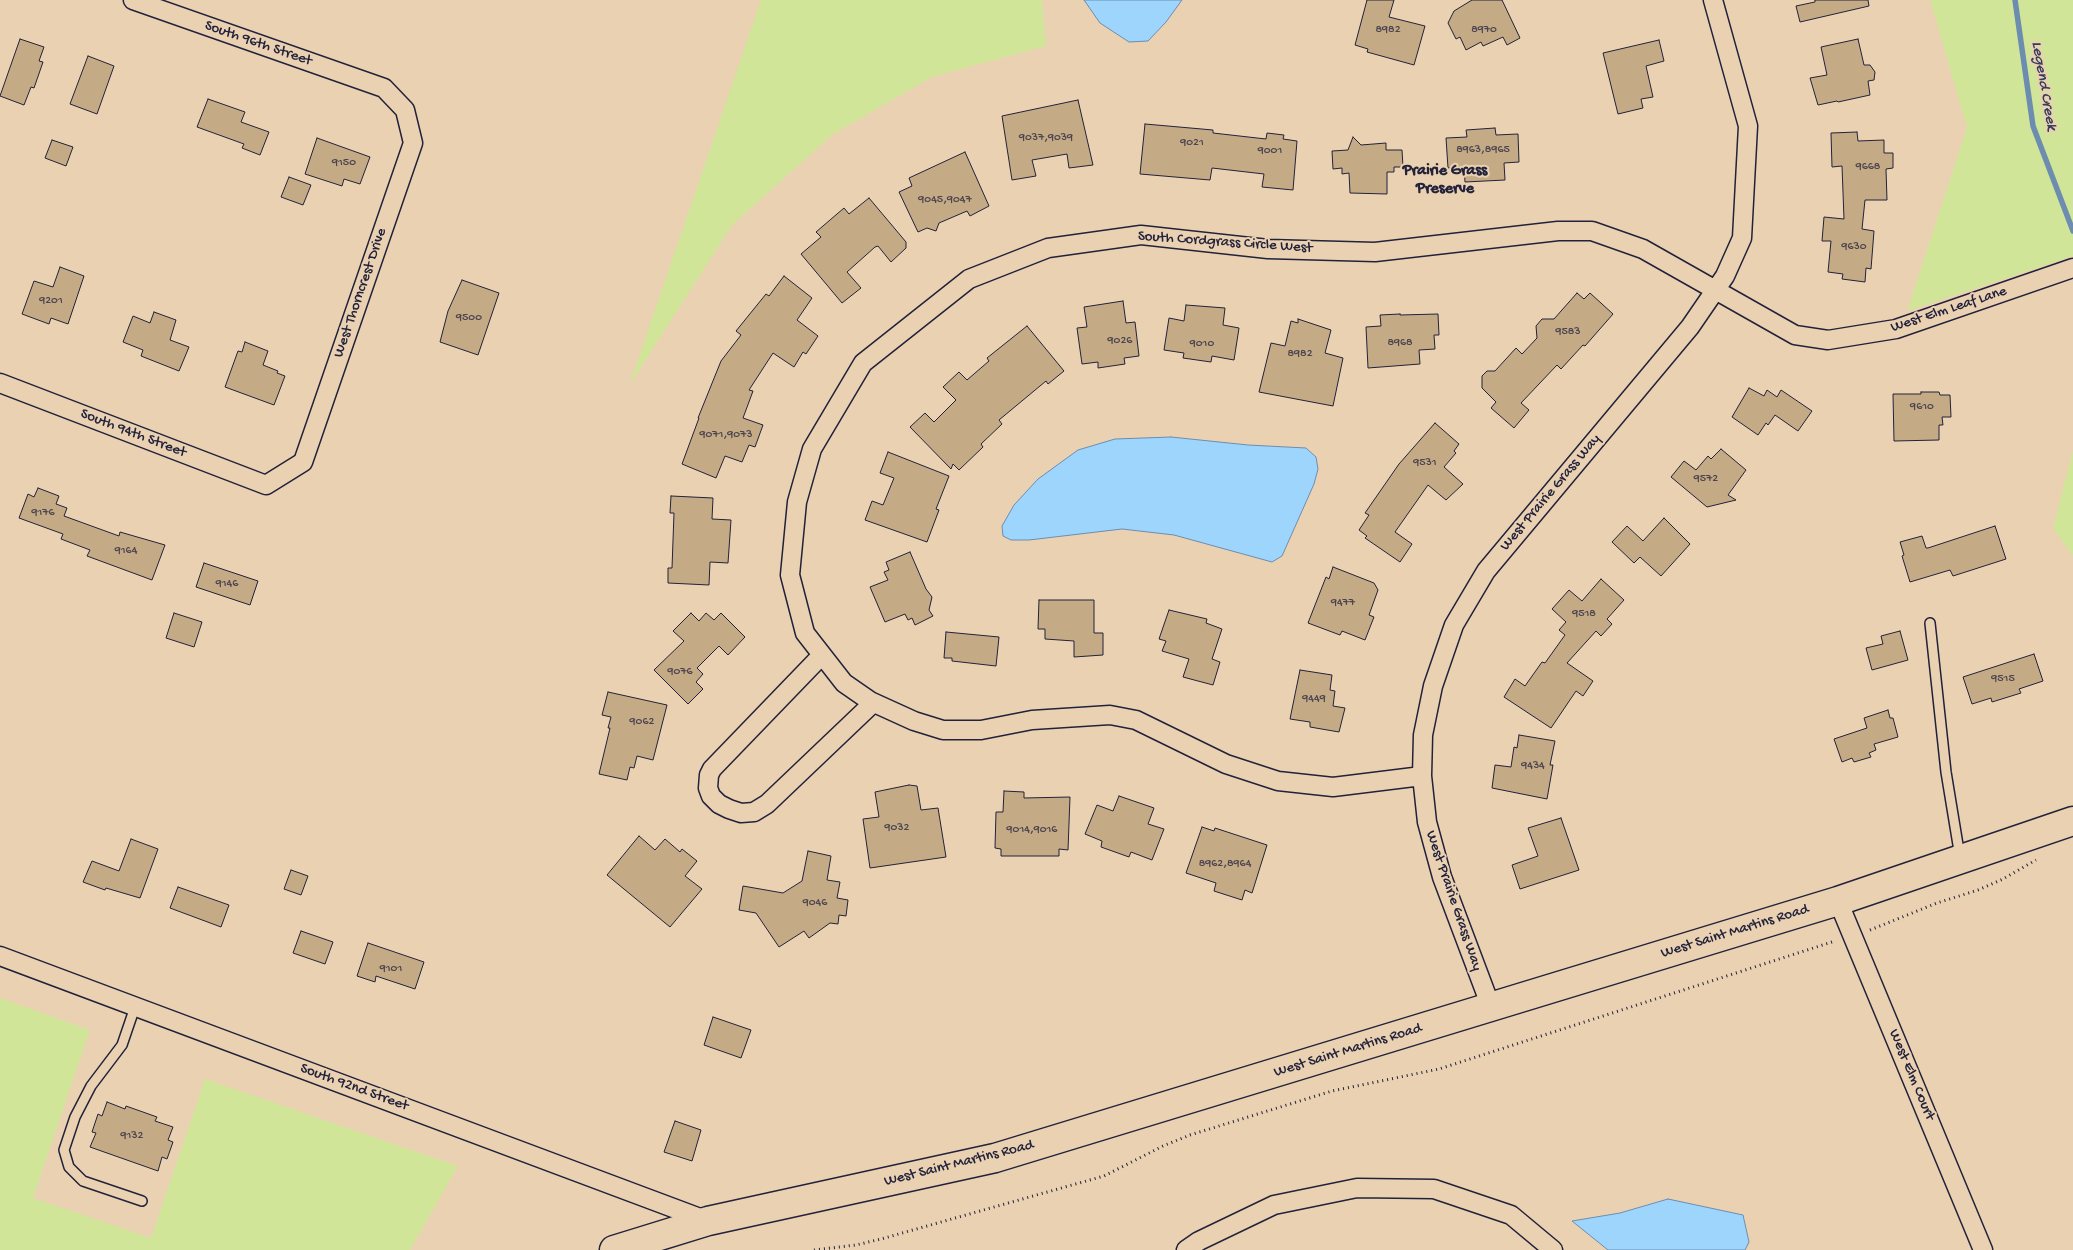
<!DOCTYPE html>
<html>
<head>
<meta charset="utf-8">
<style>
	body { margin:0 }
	canvas { display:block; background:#ead1b2 }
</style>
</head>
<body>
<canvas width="2073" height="1250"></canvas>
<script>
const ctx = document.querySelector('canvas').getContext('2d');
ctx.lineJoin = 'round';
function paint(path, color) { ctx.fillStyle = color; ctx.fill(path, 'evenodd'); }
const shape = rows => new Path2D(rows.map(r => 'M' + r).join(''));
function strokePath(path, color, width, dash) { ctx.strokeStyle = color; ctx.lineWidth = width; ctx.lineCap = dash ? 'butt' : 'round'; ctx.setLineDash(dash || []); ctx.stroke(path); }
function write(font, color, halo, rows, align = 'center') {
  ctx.font = font + ' "Gochi Hand",sans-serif'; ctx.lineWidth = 4; ctx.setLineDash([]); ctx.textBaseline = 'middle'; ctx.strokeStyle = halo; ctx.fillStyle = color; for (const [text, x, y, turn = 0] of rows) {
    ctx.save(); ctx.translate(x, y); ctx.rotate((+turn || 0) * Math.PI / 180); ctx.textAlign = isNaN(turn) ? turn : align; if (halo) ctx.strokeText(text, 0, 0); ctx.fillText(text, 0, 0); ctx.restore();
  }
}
const green = shape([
	[761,0,1042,0,1046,46,932,77,833,134,732,225,629,386],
	[1930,0,2073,0,2073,256,1907,311,1967,127],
	[2073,450,2073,556,2053,528],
	[0,998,90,1030,33,1198,151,1238,205,1079,458,1166,410,1250,0,1250]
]);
const water = shape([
	[1084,0,1182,0,1166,22,1148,41,1129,42,1100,23,1084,0],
	[1171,437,1248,445,1306,448,1316,457,1318,469,1314,484,1282,556,1272,562,1174,535,1122,529,1029,540,1011,540,1003,536,1002,526,1014,505,1038,479,1078,450,1115,439,1171,437],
	[1668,1199,1743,1215,1749,1242,1745,1250,1608,1250,1572,1221,1620,1213,1668,1199]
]);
const stream = shape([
	[2015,0,2033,126,2073,231]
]);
const building = shape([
	[1367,0,1394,0,1389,17,1425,26,1414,65,1367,52,1368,49,1355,45,1367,0],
	[1472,0,1502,0,1520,38,1507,45,1503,37,1483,46,1481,42,1466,50,1460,37,1456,39,1448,23,1454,11,1472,0],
	[1815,0,1868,0,1869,6,1800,22,1796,6,1815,2,1815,0],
	[20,39,44,47,39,61,43,62,34,88,31,87,24,105,0,96,20,39],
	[1858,39,1864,65,1870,65,1875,72,1874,80,1868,81,1870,95,1838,102,1837,101,1818,105,1810,78,1827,75,1821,47,1858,39],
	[1659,40,1664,61,1646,66,1653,97,1641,99,1643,108,1618,114,1603,53,1659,40],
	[88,56,114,66,97,114,70,104,88,56],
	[208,99,245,112,241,122,269,132,260,155,242,148,244,144,197,127,208,99],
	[1078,100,1093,165,1069,168,1067,154,1032,160,1036,176,1012,180,1002,116,1078,100],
	[1145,124,1213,130,1213,133,1266,139,1267,133,1284,135,1283,139,1297,141,1293,190,1262,187,1264,174,1212,168,1210,180,1140,174,1145,124],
	[1495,128,1496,135,1518,134,1519,162,1504,163,1505,180,1465,182,1464,167,1448,168,1446,138,1467,137,1466,130,1495,128],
	[1857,132,1858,141,1884,140,1884,153,1893,153,1893,168,1886,169,1887,200,1865,200,1862,229,1874,231,1871,269,1866,268,1865,282,1842,279,1843,274,1828,272,1831,241,1822,241,1824,217,1844,219,1842,166,1832,167,1831,133,1857,132],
	[1353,137,1361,145,1386,143,1386,150,1402,150,1403,167,1394,167,1394,172,1387,172,1387,194,1350,193,1349,173,1342,174,1342,168,1333,169,1332,151,1348,150,1353,137],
	[317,138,370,157,360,184,344,179,342,186,305,174,317,138],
	[52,140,73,147,66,166,45,158,52,140],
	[965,152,989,206,970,216,967,211,939,223,936,231,927,228,918,232,899,192,912,186,909,178,965,152],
	[289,177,311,185,303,205,281,197,289,177],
	[869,198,906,242,906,248,891,262,878,246,875,247,847,272,861,288,842,303,801,254,821,237,816,232,844,208,849,214,869,198],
	[60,267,84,276,68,324,51,318,49,324,22,314,34,281,53,287,60,267],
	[784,276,812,298,797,320,818,336,806,354,803,352,794,367,773,353,749,390,753,391,743,418,763,425,755,447,749,445,742,462,725,456,716,478,682,464,699,418,698,418,721,361,741,335,736,331,766,294,769,296,784,276],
	[462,280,499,293,478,355,440,342,448,311,462,280],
	[1577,293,1584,299,1590,293,1613,314,1585,346,1583,345,1561,369,1557,365,1521,403,1529,410,1514,428,1491,408,1496,402,1482,388,1482,376,1487,371,1495,371,1516,348,1522,354,1537,338,1536,326,1542,319,1554,319,1577,293],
	[1123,301,1126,323,1135,322,1139,356,1124,358,1125,364,1098,368,1098,362,1082,364,1077,328,1087,327,1084,307,1123,301],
	[1186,305,1225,308,1223,325,1239,328,1234,360,1212,356,1211,362,1183,358,1184,353,1164,350,1169,318,1184,321,1186,305],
	[154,312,176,320,170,340,189,347,179,371,141,356,143,350,123,342,133,316,150,323,154,312],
	[1400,314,1400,315,1438,314,1439,335,1434,335,1435,349,1419,350,1420,364,1368,368,1366,327,1381,326,1380,315,1400,314],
	[1298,319,1331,330,1325,353,1343,358,1333,406,1259,392,1271,343,1285,346,1291,321,1298,323,1298,319],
	[1027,326,1064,371,1048,384,1046,381,999,420,1002,424,981,444,983,447,959,470,953,464,951,469,910,427,925,413,934,422,956,400,943,387,959,372,967,380,989,361,987,358,1027,326],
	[245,342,268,351,263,365,278,371,277,373,285,376,274,405,225,387,238,351,242,352,245,342],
	[1749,388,1764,396,1767,390,1777,397,1781,390,1812,411,1798,431,1775,415,1768,425,1766,423,1758,435,1732,417,1749,388],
	[1921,392,1939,392,1940,395,1950,395,1951,417,1942,417,1943,425,1939,425,1939,440,1894,441,1893,394,1921,394,1921,392],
	[1435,423,1459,444,1454,451,1456,453,1444,467,1463,484,1446,500,1428,485,1395,532,1412,544,1400,562,1365,538,1367,536,1359,530,1369,515,1365,513,1399,464,1435,423],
	[1721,449,1746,470,1728,495,1736,500,1707,507,1671,477,1684,461,1696,470,1708,456,1711,459,1721,449],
	[888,452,949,476,936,509,939,510,927,542,865,520,872,501,883,505,894,478,880,473,888,452],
	[38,488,59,496,56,504,67,508,64,516,119,536,120,532,165,545,152,580,87,556,90,550,61,539,63,534,19,518,28,494,34,497,38,488],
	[671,496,713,498,712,519,731,520,728,563,710,562,709,585,668,583,668,568,672,568,674,513,670,513,671,496],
	[1664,518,1690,544,1661,576,1640,557,1634,563,1612,542,1627,526,1643,541,1664,518],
	[1995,526,2006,559,1953,576,1950,570,1910,582,1902,556,1904,555,1900,542,1922,536,1926,548,1928,548,1995,526],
	[910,552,926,589,932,597,929,610,933,616,915,625,912,618,908,620,905,614,885,622,870,587,888,580,884,572,889,570,886,562,910,552],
	[204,563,258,581,250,605,196,587,204,563],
	[1333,567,1374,583,1378,590,1369,615,1374,617,1365,640,1342,631,1340,635,1308,623,1326,577,1329,579,1333,567],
	[1601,579,1624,600,1607,619,1612,624,1601,636,1596,631,1567,663,1593,681,1583,696,1576,691,1551,728,1504,697,1515,679,1525,686,1542,662,1545,663,1565,635,1559,630,1566,622,1552,609,1569,590,1582,601,1601,579],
	[1039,600,1094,600,1094,633,1103,633,1103,655,1074,657,1074,641,1045,639,1045,629,1038,629,1039,600],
	[1169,610,1207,619,1206,623,1222,629,1212,659,1220,662,1213,685,1183,677,1189,659,1162,651,1166,641,1159,639,1169,610],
	[174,613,202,622,194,647,166,638,174,613],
	[691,613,699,621,706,613,714,620,721,613,745,637,728,655,719,646,697,668,703,674,696,682,703,689,688,704,654,670,684,641,673,631,691,613],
	[1900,631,1908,660,1872,670,1866,648,1883,644,1881,636,1900,631],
	[946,632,999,637,996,666,952,661,952,658,944,658,946,632],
	[2034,654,2043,681,2019,689,2021,693,1992,702,1991,698,1972,704,1963,677,2034,654],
	[1300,670,1332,675,1330,690,1335,691,1333,706,1345,708,1339,732,1310,727,1310,722,1290,719,1300,670],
	[608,692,667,705,653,760,637,756,634,768,630,767,627,780,599,774,610,728,608,728,611,717,602,715,608,692],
	[1888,710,1890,718,1893,718,1898,737,1874,744,1876,750,1869,753,1871,757,1854,762,1852,758,1842,762,1834,739,1867,728,1864,718,1888,710],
	[1519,735,1555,741,1550,765,1553,765,1547,799,1492,788,1495,765,1511,767,1514,747,1517,748,1519,735],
	[909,785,917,786,921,810,938,808,946,857,870,868,863,819,879,817,875,792,909,785],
	[1004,791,1024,792,1024,798,1070,797,1068,850,1059,849,1059,856,1001,856,1001,849,995,848,996,812,1003,812,1004,791],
	[1119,796,1154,808,1148,824,1164,829,1152,860,1131,852,1129,857,1101,847,1102,841,1085,834,1097,805,1113,811,1119,796],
	[1561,818,1579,870,1520,889,1512,865,1538,856,1528,828,1561,818],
	[1202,827,1214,831,1215,828,1267,845,1252,893,1245,890,1242,900,1214,891,1216,883,1186,873,1202,827],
	[639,836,655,850,665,839,680,852,682,849,697,861,685,876,702,889,670,927,607,875,639,836],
	[131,839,158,849,140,898,106,888,105,890,83,882,92,861,119,871,131,839],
	[808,851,831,856,827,880,840,882,837,898,848,900,846,916,839,915,838,924,830,923,809,938,804,931,779,947,756,913,739,910,743,886,783,893,802,881,808,851],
	[291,870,308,876,301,895,284,889,291,870],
	[178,887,229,905,221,927,170,908,178,887],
	[301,931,333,942,325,964,293,953,301,931],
	[368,943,424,962,415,989,376,976,375,982,357,976,368,943],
	[713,1017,751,1030,741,1058,704,1045,713,1017],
	[107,1102,125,1109,126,1106,157,1117,155,1121,173,1127,168,1140,173,1142,167,1159,162,1157,158,1171,90,1147,96,1133,92,1132,98,1114,102,1116,107,1102],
	[675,1121,701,1130,692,1161,664,1152,675,1121]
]);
const path = shape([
	[1870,930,1937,903,1978,890,2003,879,2036,860],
	[814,1250,856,1245,881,1239,1072,1185,1104,1176,1163,1146,1190,1135,1332,1091,1439,1069,1835,941]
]);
const service = shape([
	[1930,623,1946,772,1960,857],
	[135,1007,122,1045,91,1086,75,1117,64,1150,69,1167,83,1181,142,1201]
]);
const minor = shape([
	[0,383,266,485,303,462,413,143,405,110,384,88,133,0],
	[822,655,712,769,709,775,708,788,711,796,719,804,729,809,741,813,754,812,767,804,873,703],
	[1422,776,1333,787,1278,781,1226,764,1136,720,1110,715,1032,720,981,730,943,730,914,721,870,701,844,683,805,633,790,575,797,502,812,449,863,363,969,279,1048,248,1141,235,1268,249,1375,252,1558,231,1592,231,1643,249,1795,335,1828,340,1896,329,2073,268],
	[1838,901,1983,1250],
	[0,956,708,1221],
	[1491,1007,1442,877,1427,822,1422,776,1423,735,1433,686,1454,625,1486,571,1690,327,1725,276,1742,238,1748,126,1713,0],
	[1186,1250,1199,1241,1274,1205,1357,1188,1434,1189,1511,1215,1553,1250]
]);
const primary = shape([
	[614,1250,708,1221,995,1158,1838,901,2073,821]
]);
const numberNames = [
	["8982",1388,30],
	["8970",1484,30],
	["9037,9039",1046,138],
	["9021",1192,143],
	["8963,8965",1483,150],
	["9001",1270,151],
	["9150",344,163],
	["9668",1868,167],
	["9045,9047",945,200],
	["9630",1854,247],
	["9201",51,301],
	["9500",469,318],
	["9583",1568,332],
	["9026",1120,341],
	["8968",1400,343],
	["9010",1202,344],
	["8982",1300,354],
	["9610",1922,407],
	["9071,9073",726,435],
	["9531",1425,463],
	["9572",1706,479],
	["9176",43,513],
	["9164",126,551],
	["9146",227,584],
	["9477",1343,603],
	["9518",1584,614],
	["9076",680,672],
	["9515",2003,679],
	["9449",1314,699],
	["9062",642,722],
	["9434",1533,766],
	["9032",897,828],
	["9014,9016",1032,830],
	["8962,8964",1225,864],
	["9046",815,903],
	["9101",391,969],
	["9132",132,1136]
];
const streetNames = [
	["South 96th Street",258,44,19],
	["South Cordgrass Circle West",1225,243,4],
	["West Thorncrest Drive",361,293,-71],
	["West Elm Leaf Lane",1949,310,-18],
	["South 94th Street",133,434,21],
	["West Prairie Grass Way",1551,493,-50],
	["West Prairie Grass Way",1453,901,71],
	["West Saint Martins Road",1735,932,-17],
	["West Saint Martins Road",1348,1051,-17],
	["West Elm Court",1911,1075,67],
	["South 92nd Street",354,1088,20],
	["West Saint Martins Road",959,1164,-14]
];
const waterNames = [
	["Legend Creek",2043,86,80]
];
const neighbourhoodNames = [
	["Prairie Grass",1445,172],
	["Preserve",1445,190]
];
paint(green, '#d1e599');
paint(water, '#9ed5fd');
strokePath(water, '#6c8daf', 1);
strokePath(stream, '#6c8daf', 5.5);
paint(building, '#c5aa86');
strokePath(building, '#22223b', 1);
strokePath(service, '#22223b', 12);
strokePath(minor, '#22223b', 21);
strokePath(primary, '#22223b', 31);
strokePath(path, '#22223b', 3, [1, 4]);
strokePath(service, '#ead1b2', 9);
strokePath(minor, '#ead1b2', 18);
strokePath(primary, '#ead1b2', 28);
write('12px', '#4b444e', null, numberNames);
write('15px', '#22223b', '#ead1b2', streetNames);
write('italic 16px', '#353d58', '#ead1b2', waterNames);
write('bold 16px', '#22223b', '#ead1b2', neighbourhoodNames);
</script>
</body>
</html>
